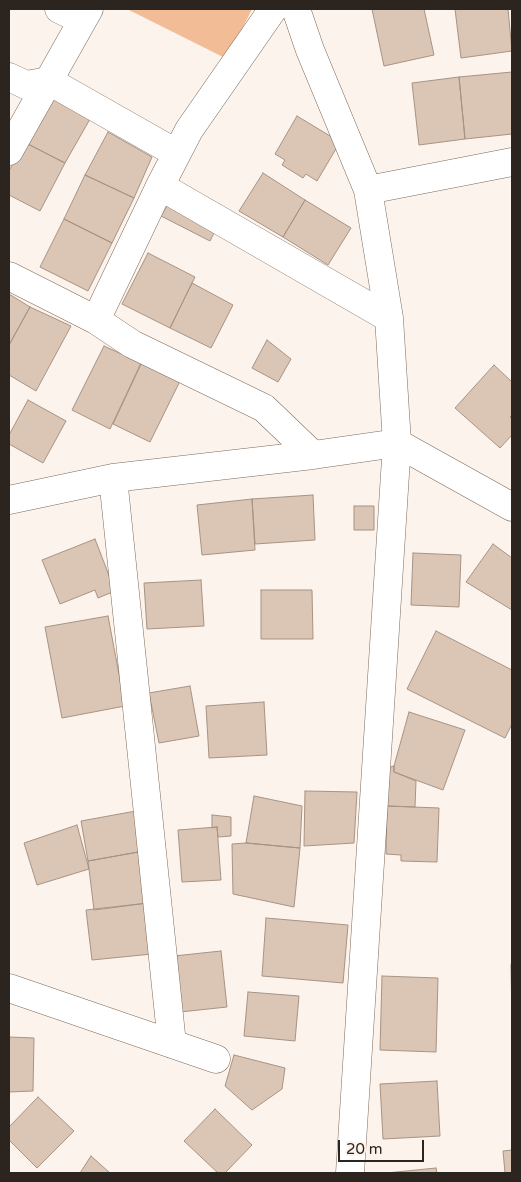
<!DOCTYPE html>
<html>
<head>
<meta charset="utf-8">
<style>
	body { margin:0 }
	#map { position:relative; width:521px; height:1182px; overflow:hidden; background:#fcf3ec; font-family:"Varela Round",sans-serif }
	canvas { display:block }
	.frame { position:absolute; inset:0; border:10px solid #2c241e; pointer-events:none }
	.scale { position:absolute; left:338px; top:1140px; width:86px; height:22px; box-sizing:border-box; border:2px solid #2c241e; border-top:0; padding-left:6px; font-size:15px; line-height:18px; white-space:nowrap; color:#2c241e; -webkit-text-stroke:4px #fcf3ec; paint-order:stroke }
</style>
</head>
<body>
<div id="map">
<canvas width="521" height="1182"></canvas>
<div class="frame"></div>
<div class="scale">20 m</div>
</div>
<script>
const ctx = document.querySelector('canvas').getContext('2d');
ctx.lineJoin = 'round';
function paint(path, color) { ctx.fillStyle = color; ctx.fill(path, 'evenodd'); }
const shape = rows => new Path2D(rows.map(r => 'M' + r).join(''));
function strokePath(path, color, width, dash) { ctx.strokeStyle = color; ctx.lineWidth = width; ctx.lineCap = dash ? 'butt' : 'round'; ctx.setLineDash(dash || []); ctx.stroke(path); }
const green = shape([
	[127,9,252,9,227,59]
]);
const building = shape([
	[372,9,424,9,434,55,384,66,372,9],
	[455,9,508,9,512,51,461,58,455,9],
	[512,72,512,134,465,139,459,77,512,72],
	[459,77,465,139,419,145,412,83,459,77],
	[49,97,90,119,65,163,24,142,49,97],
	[297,116,340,142,317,181,306,174,303,178,282,165,285,160,275,154,297,116],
	[108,132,152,157,134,198,85,175,108,132],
	[24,142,65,163,40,211,9,195,9,171,24,142],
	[263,173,305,200,283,237,239,211,263,173],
	[85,175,134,198,112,243,64,219,85,175],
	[170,200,218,225,210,241,161,216,170,200],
	[305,200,351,228,328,265,283,237,305,200],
	[64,219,112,243,88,291,40,267,64,219],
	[148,253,195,277,170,328,122,304,148,253],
	[192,283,233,305,211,348,170,328,192,283],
	[9,294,30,307,9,345,9,294],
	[30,307,71,326,36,391,9,375,9,345,30,307],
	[267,340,291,359,278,382,252,368,267,340],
	[104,346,141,363,110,429,72,410,104,346],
	[143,360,181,379,150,442,113,424,143,360],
	[494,365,512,382,512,415,510,417,512,419,512,435,500,448,455,408,494,365],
	[28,400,66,421,43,463,9,444,9,435,28,400],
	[313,495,315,540,255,544,252,499,313,495],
	[252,499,255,550,202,555,197,505,252,499],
	[354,506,374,506,374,530,354,530,354,506],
	[95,539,115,591,98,598,95,590,60,604,42,560,95,539],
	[493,544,512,558,512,610,466,582,493,544],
	[413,553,461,555,459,607,411,605,413,553],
	[201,580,204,626,147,629,144,583,201,580],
	[261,590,312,590,313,639,261,639,261,590],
	[108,616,125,706,62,718,45,627,108,616],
	[436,631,512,670,512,724,505,738,407,689,436,631],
	[190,686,199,736,159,743,149,693,190,686],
	[264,702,267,755,209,758,206,706,264,702],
	[409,712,465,730,443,790,394,772,394,766,409,712],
	[394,766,394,772,416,781,415,807,387,806,387,814,379,813,384,769,394,766],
	[305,791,357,792,354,843,304,846,305,791],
	[254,796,302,806,300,848,246,843,254,796],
	[387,806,439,808,437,862,401,861,401,855,386,854,387,806],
	[136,811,144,851,88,861,81,821,136,811],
	[212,815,231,817,231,836,218,837,217,827,212,828,212,815],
	[77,825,89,869,37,885,24,843,77,825],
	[217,827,221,880,182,882,178,830,217,827],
	[246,843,300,848,294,907,233,894,232,844,246,843],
	[144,851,148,903,94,910,88,861,144,851],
	[148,903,152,954,92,960,86,910,148,903],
	[266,918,348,925,343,983,262,976,266,918],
	[221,951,227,1007,180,1012,174,956,221,951],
	[511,965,512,965,512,1020,511,965],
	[382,976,438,978,436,1052,380,1050,382,976],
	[248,992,299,996,295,1041,244,1036,248,992],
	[9,1037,34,1038,33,1091,9,1092,9,1037],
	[234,1055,285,1068,282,1089,252,1110,225,1086,234,1055],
	[437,1081,440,1136,383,1139,380,1084,437,1081],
	[38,1097,74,1131,37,1168,9,1140,9,1127,38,1097],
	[215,1109,252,1145,225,1173,218,1173,184,1141,215,1109],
	[512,1150,512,1173,505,1173,503,1151,512,1150],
	[91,1156,110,1173,80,1173,91,1156],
	[436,1168,437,1173,386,1173,436,1168]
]);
const minor = shape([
	[59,9,82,20],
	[296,9,310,50,368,190,389,318,397,443,350,1173],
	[9,77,26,85,49,81,176,153],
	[9,151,89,9],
	[160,186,389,318],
	[368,190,512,162],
	[9,276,96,320,132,344,264,408,313,455],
	[96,320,160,186,189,130,273,9],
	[113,478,172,1044],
	[9,500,113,478,313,455,397,443,512,507],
	[9,988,216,1059]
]);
paint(green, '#f2bd96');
paint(building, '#dbc5b5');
strokePath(building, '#a79383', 1);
strokePath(minor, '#7d6a5b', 29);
strokePath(minor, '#fff', 28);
</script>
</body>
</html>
